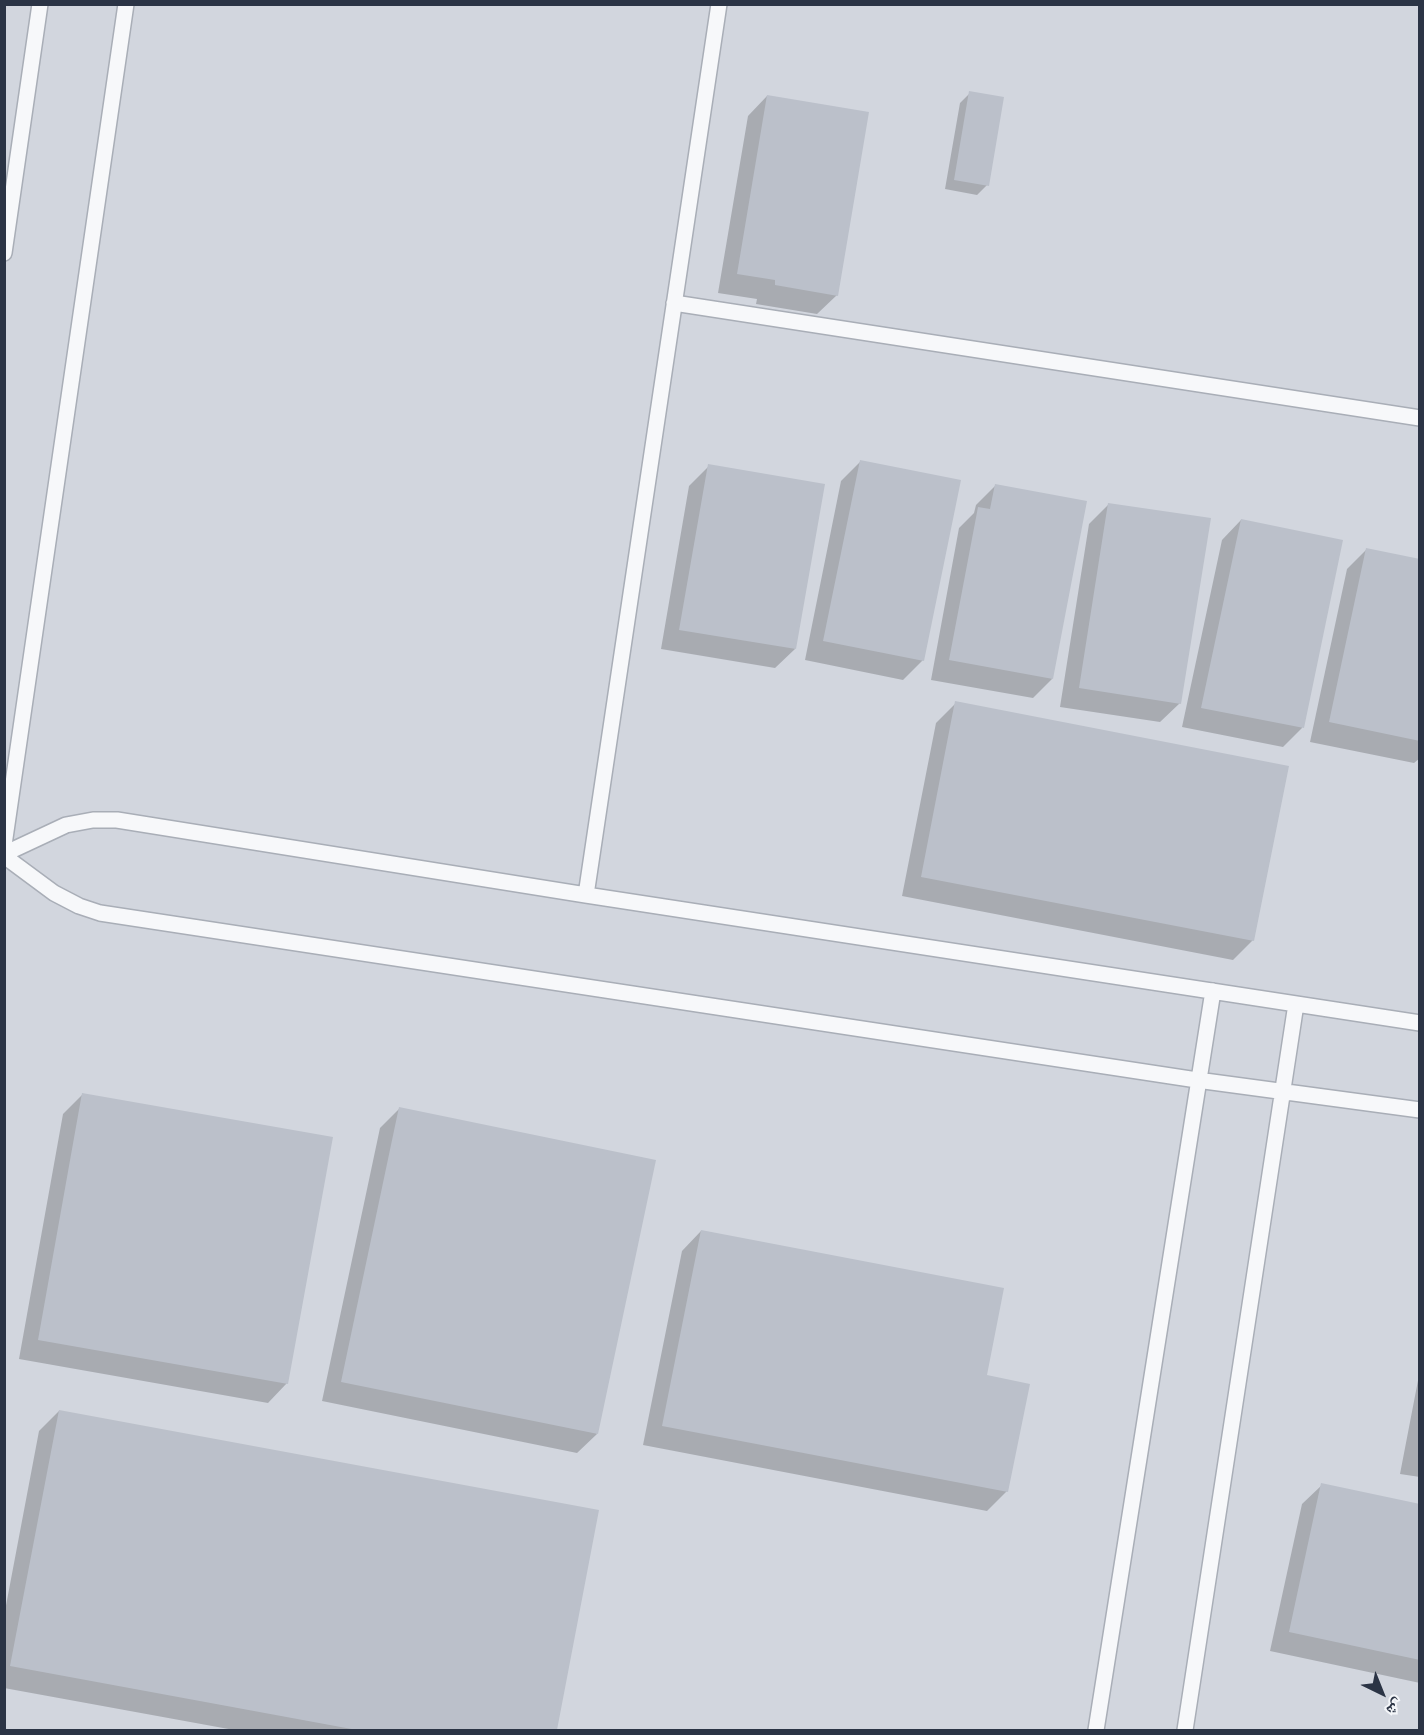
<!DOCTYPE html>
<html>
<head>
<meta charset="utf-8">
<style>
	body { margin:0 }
	#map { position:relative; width:1424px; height:1735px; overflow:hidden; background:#e4e7ec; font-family:Overpass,"Noto Naskh Arabic",sans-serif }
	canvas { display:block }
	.frame { position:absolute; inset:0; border:6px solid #2b3445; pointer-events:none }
	.north { position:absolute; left:1352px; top:1663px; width:60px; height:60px; -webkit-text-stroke:4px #f4f6f9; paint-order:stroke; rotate:137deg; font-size:16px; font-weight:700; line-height:24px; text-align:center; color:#2b3445 }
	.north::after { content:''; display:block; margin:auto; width:21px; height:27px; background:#2b3445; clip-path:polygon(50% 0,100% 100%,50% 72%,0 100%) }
</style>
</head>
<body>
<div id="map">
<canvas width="1424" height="1735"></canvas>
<div class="frame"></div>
<div class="north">ش</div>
</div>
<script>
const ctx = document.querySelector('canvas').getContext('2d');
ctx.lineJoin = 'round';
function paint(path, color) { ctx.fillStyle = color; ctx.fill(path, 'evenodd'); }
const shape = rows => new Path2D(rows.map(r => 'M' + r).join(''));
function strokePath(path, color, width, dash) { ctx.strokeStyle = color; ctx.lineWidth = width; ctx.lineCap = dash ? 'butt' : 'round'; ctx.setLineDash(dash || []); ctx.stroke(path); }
const built = shape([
	[5,5,1419,5,1419,1730,5,1730]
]);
const shadow = shape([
	[970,93,987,185,977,195,945,189,960,103],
	[767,96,837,295,817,314,756,304,757,299,718,293,748,116],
	[860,462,923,660,903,680,805,660,841,481],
	[709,466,795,649,775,668,661,649,689,486],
	[995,486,1052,679,1033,698,931,680,959,528,974,513,976,505],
	[1109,504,1180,703,1160,722,1060,707,1089,524],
	[1241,520,1341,541,1302,728,1283,747,1182,727,1222,540],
	[1367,549,1420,561,1420,758,1414,763,1310,742,1347,569],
	[956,703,1253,940,1233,960,902,896,936,723],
	[83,1094,287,1383,268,1403,19,1359,63,1114],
	[399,1109,597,1434,577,1453,322,1401,380,1128],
	[701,1231,985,1377,1007,1491,987,1511,643,1445,682,1251],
	[1420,1370,1420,1477,1400,1474],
	[59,1411,597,1511,556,1730,234,1730,4,1688,4,1616,39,1431],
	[1322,1485,1420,1506,1420,1683,1270,1651,1302,1504]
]);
const building = shape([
	[969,91,1004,97,989,186,954,180],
	[767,95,869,112,838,296,775,285,775,280,737,274],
	[860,460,961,480,924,661,823,641],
	[708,464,825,484,796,649,679,630],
	[995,484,1087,501,1053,679,949,660,978,507,990,509],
	[1108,503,1211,518,1181,704,1079,688],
	[1241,519,1343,540,1304,728,1201,708],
	[1366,548,1420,559,1420,741,1329,722],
	[955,701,1289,766,1254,941,921,877],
	[82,1093,333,1137,288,1384,38,1340],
	[399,1107,656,1160,598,1434,341,1382],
	[701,1230,1004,1288,987,1375,1030,1384,1008,1492,662,1426],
	[59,1410,599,1510,557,1730,357,1730,10,1666],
	[1321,1483,1420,1504,1420,1660,1289,1632]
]);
const service = shape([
	[4,253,40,4],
	[674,303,1420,418],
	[4,845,126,4],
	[4,854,66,825,93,820,117,820,586,895,1420,1023],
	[4,856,54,893,79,906,100,913,1197,1080,1420,1110],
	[586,895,719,4],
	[1096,1730,1213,991],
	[1185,1730,1296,1004]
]);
paint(built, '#d2d6de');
paint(shadow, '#0003');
paint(building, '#bbc0ca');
strokePath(service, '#a9aeb7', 18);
strokePath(service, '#f7f8fa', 15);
</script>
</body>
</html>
